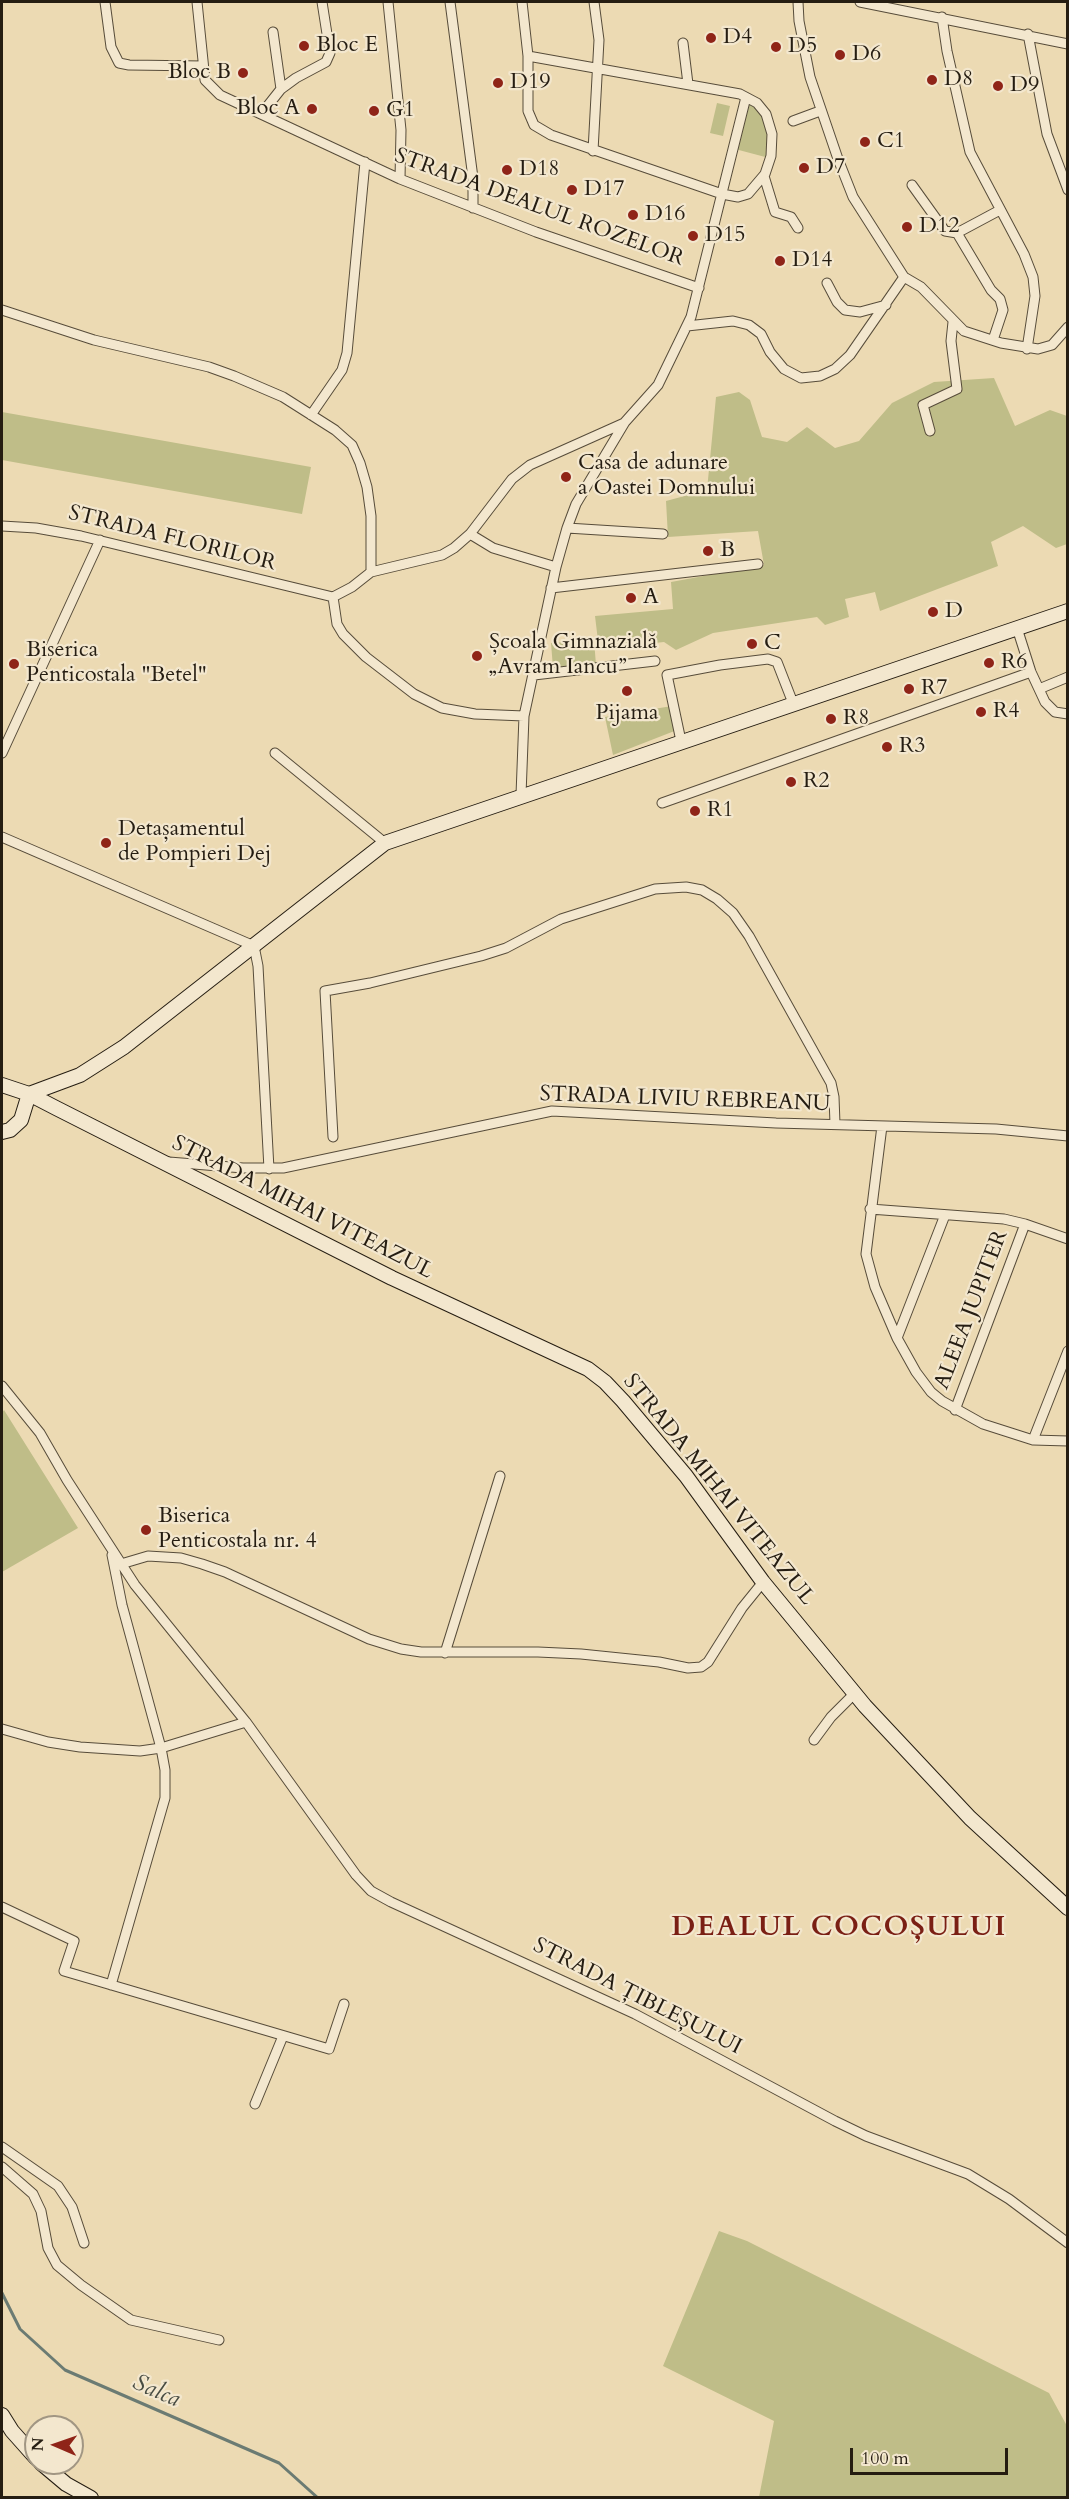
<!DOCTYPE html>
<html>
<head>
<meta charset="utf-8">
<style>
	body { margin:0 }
	#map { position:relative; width:1069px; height:2499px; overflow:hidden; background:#ecdab3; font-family:Cardo,serif }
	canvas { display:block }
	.frame { position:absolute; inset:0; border:3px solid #251d12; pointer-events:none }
	.north { position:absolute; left:24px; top:2415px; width:60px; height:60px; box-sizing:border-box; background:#f3e7ce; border:2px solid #a19683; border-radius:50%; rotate:272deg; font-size:16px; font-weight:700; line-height:24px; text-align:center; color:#251d12 }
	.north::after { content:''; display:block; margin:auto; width:21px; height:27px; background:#8f2418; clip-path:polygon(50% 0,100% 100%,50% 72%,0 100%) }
	.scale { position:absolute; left:850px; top:2448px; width:158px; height:27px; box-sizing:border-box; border:3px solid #251d12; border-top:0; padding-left:8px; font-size:18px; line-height:21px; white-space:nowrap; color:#251d12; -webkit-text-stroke:4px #f3e7ce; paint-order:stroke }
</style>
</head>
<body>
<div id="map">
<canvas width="1069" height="2499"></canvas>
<div class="frame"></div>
<div class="north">N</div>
<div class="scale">100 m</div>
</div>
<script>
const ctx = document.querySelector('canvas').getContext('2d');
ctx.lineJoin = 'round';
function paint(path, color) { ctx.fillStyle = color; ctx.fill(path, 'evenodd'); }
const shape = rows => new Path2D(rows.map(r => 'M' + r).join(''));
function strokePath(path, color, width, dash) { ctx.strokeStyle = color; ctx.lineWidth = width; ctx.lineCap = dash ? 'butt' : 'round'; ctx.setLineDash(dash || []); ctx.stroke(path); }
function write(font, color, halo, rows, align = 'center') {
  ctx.font = font + ' Cardo,serif'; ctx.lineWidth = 4.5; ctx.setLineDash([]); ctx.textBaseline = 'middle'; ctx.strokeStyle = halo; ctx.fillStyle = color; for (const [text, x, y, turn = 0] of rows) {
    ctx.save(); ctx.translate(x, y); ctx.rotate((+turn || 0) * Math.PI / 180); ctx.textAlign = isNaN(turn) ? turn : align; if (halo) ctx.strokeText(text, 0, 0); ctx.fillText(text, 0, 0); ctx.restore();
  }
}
const green = shape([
	[746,100,761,109,770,135,769,158,735,149],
	[717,103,730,106,723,136,710,133],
	[994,378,1015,426,1050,410,1067,416,1067,544,1056,548,1023,526,991,542,998,566,880,611,875,592,845,599,849,617,825,625,817,617,713,633,676,650,664,642,599,649,595,616,673,609,671,582,764,565,758,531,668,537,666,501,707,490,716,397,739,392,750,400,762,437,787,442,807,427,835,448,859,441,892,403,934,382],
	[2,412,311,467,302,514,2,460],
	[594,640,596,665,553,668,551,643],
	[672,706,677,730,613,755,605,717],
	[4,1410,78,1528,2,1572,2,1413],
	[719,2231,747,2241,1049,2393,1067,2426,1067,2497,759,2497,774,2421,663,2366]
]);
const stream = shape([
	[2,2293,20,2329,65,2370,279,2463,318,2498]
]);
const street = shape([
	[105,2,111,47,119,63,129,65,203,66],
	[197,2,205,80,220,95,400,179,536,232,699,288],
	[388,2,401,130,400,179],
	[450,2,473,178,473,208],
	[522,2,528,56,740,94,757,103,766,114,772,134,771,156,765,174,748,194,738,197,722,194,551,135,534,125,528,111,528,56],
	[798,2,799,21,810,77,838,159,853,197,904,277,921,287,964,331,1001,343,1038,349,1052,345,1068,327],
	[860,2,1068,44],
	[942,17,947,51,970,152,1024,254,1033,277,1035,296,1027,349],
	[273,32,281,89],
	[1028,34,1047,134,1068,190],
	[683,43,688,84],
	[262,113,281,89,296,78,326,62,330,53,322,2],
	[793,121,820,111],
	[593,151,599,40,594,2],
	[764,176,775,212,791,217,798,228],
	[912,185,945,231,957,233],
	[827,283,837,302,845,310,860,312,886,305],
	[2,310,94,340,209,367,234,376,283,397,335,430,352,445,360,463,367,487,371,516,371,572],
	[687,326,733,321,749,325,761,334,770,352,784,369,801,378,820,376,835,369,850,355,904,277],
	[993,340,1003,310,1000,299,991,290,957,233,1000,210],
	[311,415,342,370,347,353,365,162],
	[930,431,923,405,957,389,951,341,953,322],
	[2,526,36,528,81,536,333,597],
	[567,528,663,534],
	[470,534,493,548,556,567],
	[551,588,758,564],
	[333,597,352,587,371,572,442,555,454,548,470,534,512,479,530,465,624,423],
	[333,597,337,624,343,634,366,657,414,694,442,708,475,714,524,716],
	[1017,628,1031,672,1045,702,1055,712,1068,714],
	[534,675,655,661],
	[1039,689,1068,677],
	[681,741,667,675,720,665,768,659,777,662,793,703],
	[2,753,100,540],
	[275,753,385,843],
	[521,795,524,716,556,567,567,528,576,504,625,422,658,385,691,317,746,97],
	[662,803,1031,672],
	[2,837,254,946,258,966,269,1169],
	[882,1126,866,1254,875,1287,897,1338,916,1372,931,1392,942,1401,983,1424,1033,1440,1068,1441],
	[333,1137,325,991,370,983,481,956,506,948,561,919,655,889,686,887,702,890,717,899,733,913,749,936,831,1083,834,1097,835,1124],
	[169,1162,243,1168,283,1168,552,1111,776,1123,996,1129,1068,1136],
	[870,1209,1004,1219,1025,1224,1068,1239],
	[897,1338,945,1215],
	[2,1386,40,1433,67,1480,135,1585,246,1722,356,1875,371,1891,391,1902,635,2014,835,2121,866,2136,968,2174,1009,2199,1068,2243],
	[955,1410,1025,1224],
	[1033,1440,1068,1351],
	[112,1555,122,1605,161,1748,246,1722],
	[121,1564,148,1556,181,1558,202,1564,225,1572,369,1639,401,1649,421,1652,538,1652,581,1654,659,1662,688,1668,701,1667,708,1662,742,1608,763,1582],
	[445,1653,500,1476],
	[2,1729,48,1742,80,1747,140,1751,161,1748,165,1770,165,1798,111,1985],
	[814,1740,831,1717,855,1693],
	[2,1907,74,1941,64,1971,329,2049,344,2004],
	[255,2104,283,2036],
	[2,2147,58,2186,72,2207,84,2243],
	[2,2167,33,2194,41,2211,48,2248,57,2265,81,2285,131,2320,219,2340]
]);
const secondary = shape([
	[2,1085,29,1094,56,1108,392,1278,588,1369,605,1382,623,1401,686,1476,763,1582,865,1706,970,1818,1068,1908],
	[29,1094,80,1075,124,1047,385,843,1068,611],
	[2,1132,10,1130,21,1120,29,1094],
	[2,2415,12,2431,36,2458],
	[41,2463,66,2484,91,2498]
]);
const markers = [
	[711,38,6,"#8f2418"],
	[304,46,6,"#8f2418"],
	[776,47,6,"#8f2418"],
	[840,55,6,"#8f2418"],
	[243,73,6,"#8f2418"],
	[932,80,6,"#8f2418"],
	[498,83,6,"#8f2418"],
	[998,86,6,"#8f2418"],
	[312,109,6,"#8f2418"],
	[374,111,6,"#8f2418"],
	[865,142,6,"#8f2418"],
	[804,168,6,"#8f2418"],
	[507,170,6,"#8f2418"],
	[572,190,6,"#8f2418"],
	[633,215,6,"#8f2418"],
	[907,227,6,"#8f2418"],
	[693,236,6,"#8f2418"],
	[780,261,6,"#8f2418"],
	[566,477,6,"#8f2418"],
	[708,551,6,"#8f2418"],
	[631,598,6,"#8f2418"],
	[933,612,6,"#8f2418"],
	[752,644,6,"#8f2418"],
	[477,656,6,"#8f2418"],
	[989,663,6,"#8f2418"],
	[14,664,6,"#8f2418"],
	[909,689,6,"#8f2418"],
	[627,691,6,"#8f2418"],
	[981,712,6,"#8f2418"],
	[831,719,6,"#8f2418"],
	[887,747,6,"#8f2418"],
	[791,782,6,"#8f2418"],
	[695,811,6,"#8f2418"],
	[106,843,6,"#8f2418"],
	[146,1530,6,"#8f2418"]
];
const poiNames = [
	["D4",723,38],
	["Bloc E",316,46],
	["D5",788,47],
	["D6",852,55],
	["Bloc B",231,73,"right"],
	["D8",944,80],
	["D19",510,83],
	["D9",1010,86],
	["Bloc A",300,109,"right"],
	["G1",386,111],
	["C1",877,142],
	["D7",816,168],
	["D18",519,170],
	["D17",584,190],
	["D16",645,215],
	["D12",919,227],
	["D15",705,236],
	["D14",792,261],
	["Casa de adunare",578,464],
	["a Oastei Domnului",578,489],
	["B",720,551],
	["A",643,598],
	["D",945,612],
	["Școala Gimnazială",489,643],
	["„Avram Iancu”",489,668],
	["C",764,644],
	["Biserica",26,651],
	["Penticostala \"Betel\"",26,676],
	["R6",1001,663],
	["R7",921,689],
	["R4",993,712],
	["Pijama",627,714,"center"],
	["R8",843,719],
	["R3",899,747],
	["R2",803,782],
	["R1",707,811],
	["Detașamentul",118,830],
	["de Pompieri Dej",118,855],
	["Biserica",158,1517],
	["Penticostala nr. 4",158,1542]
];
const streetNames = [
	["STRADA DEALUL ROZELOR",539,208,20],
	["STRADA FLORILOR",172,539,14],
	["STRADA LIVIU REBREANU",685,1100,2],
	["STRADA MIHAI VITEAZUL",302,1208,27],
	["ALEEA JUPITER",972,1310,-69],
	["STRADA MIHAI VITEAZUL",718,1490,51],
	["STRADA ȚIBLEȘULUI",637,1997,27]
];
const waterNames = [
	["Salca",156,2392,23]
];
const districtNames = [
	["DEALUL COCOȘULUI",839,1929]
];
paint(green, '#bfbd88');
strokePath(stream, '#6b7b73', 3);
strokePath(street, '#574c3a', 11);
strokePath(secondary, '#251d12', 16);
strokePath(street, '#f3e7ce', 9);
strokePath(secondary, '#f3e7ce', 14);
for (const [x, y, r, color] of markers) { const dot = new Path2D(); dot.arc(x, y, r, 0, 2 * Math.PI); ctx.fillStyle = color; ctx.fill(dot); strokePath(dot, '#f3e7ce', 2); }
write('22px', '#251d12', '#f3e7ce', poiNames, 'left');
write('22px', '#251d12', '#f3e7ce', streetNames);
write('italic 24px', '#484c43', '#f3e7ce', waterNames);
ctx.letterSpacing = '1.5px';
write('bold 28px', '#7a1f14', '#f3e7ce', districtNames);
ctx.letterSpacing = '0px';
</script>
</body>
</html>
